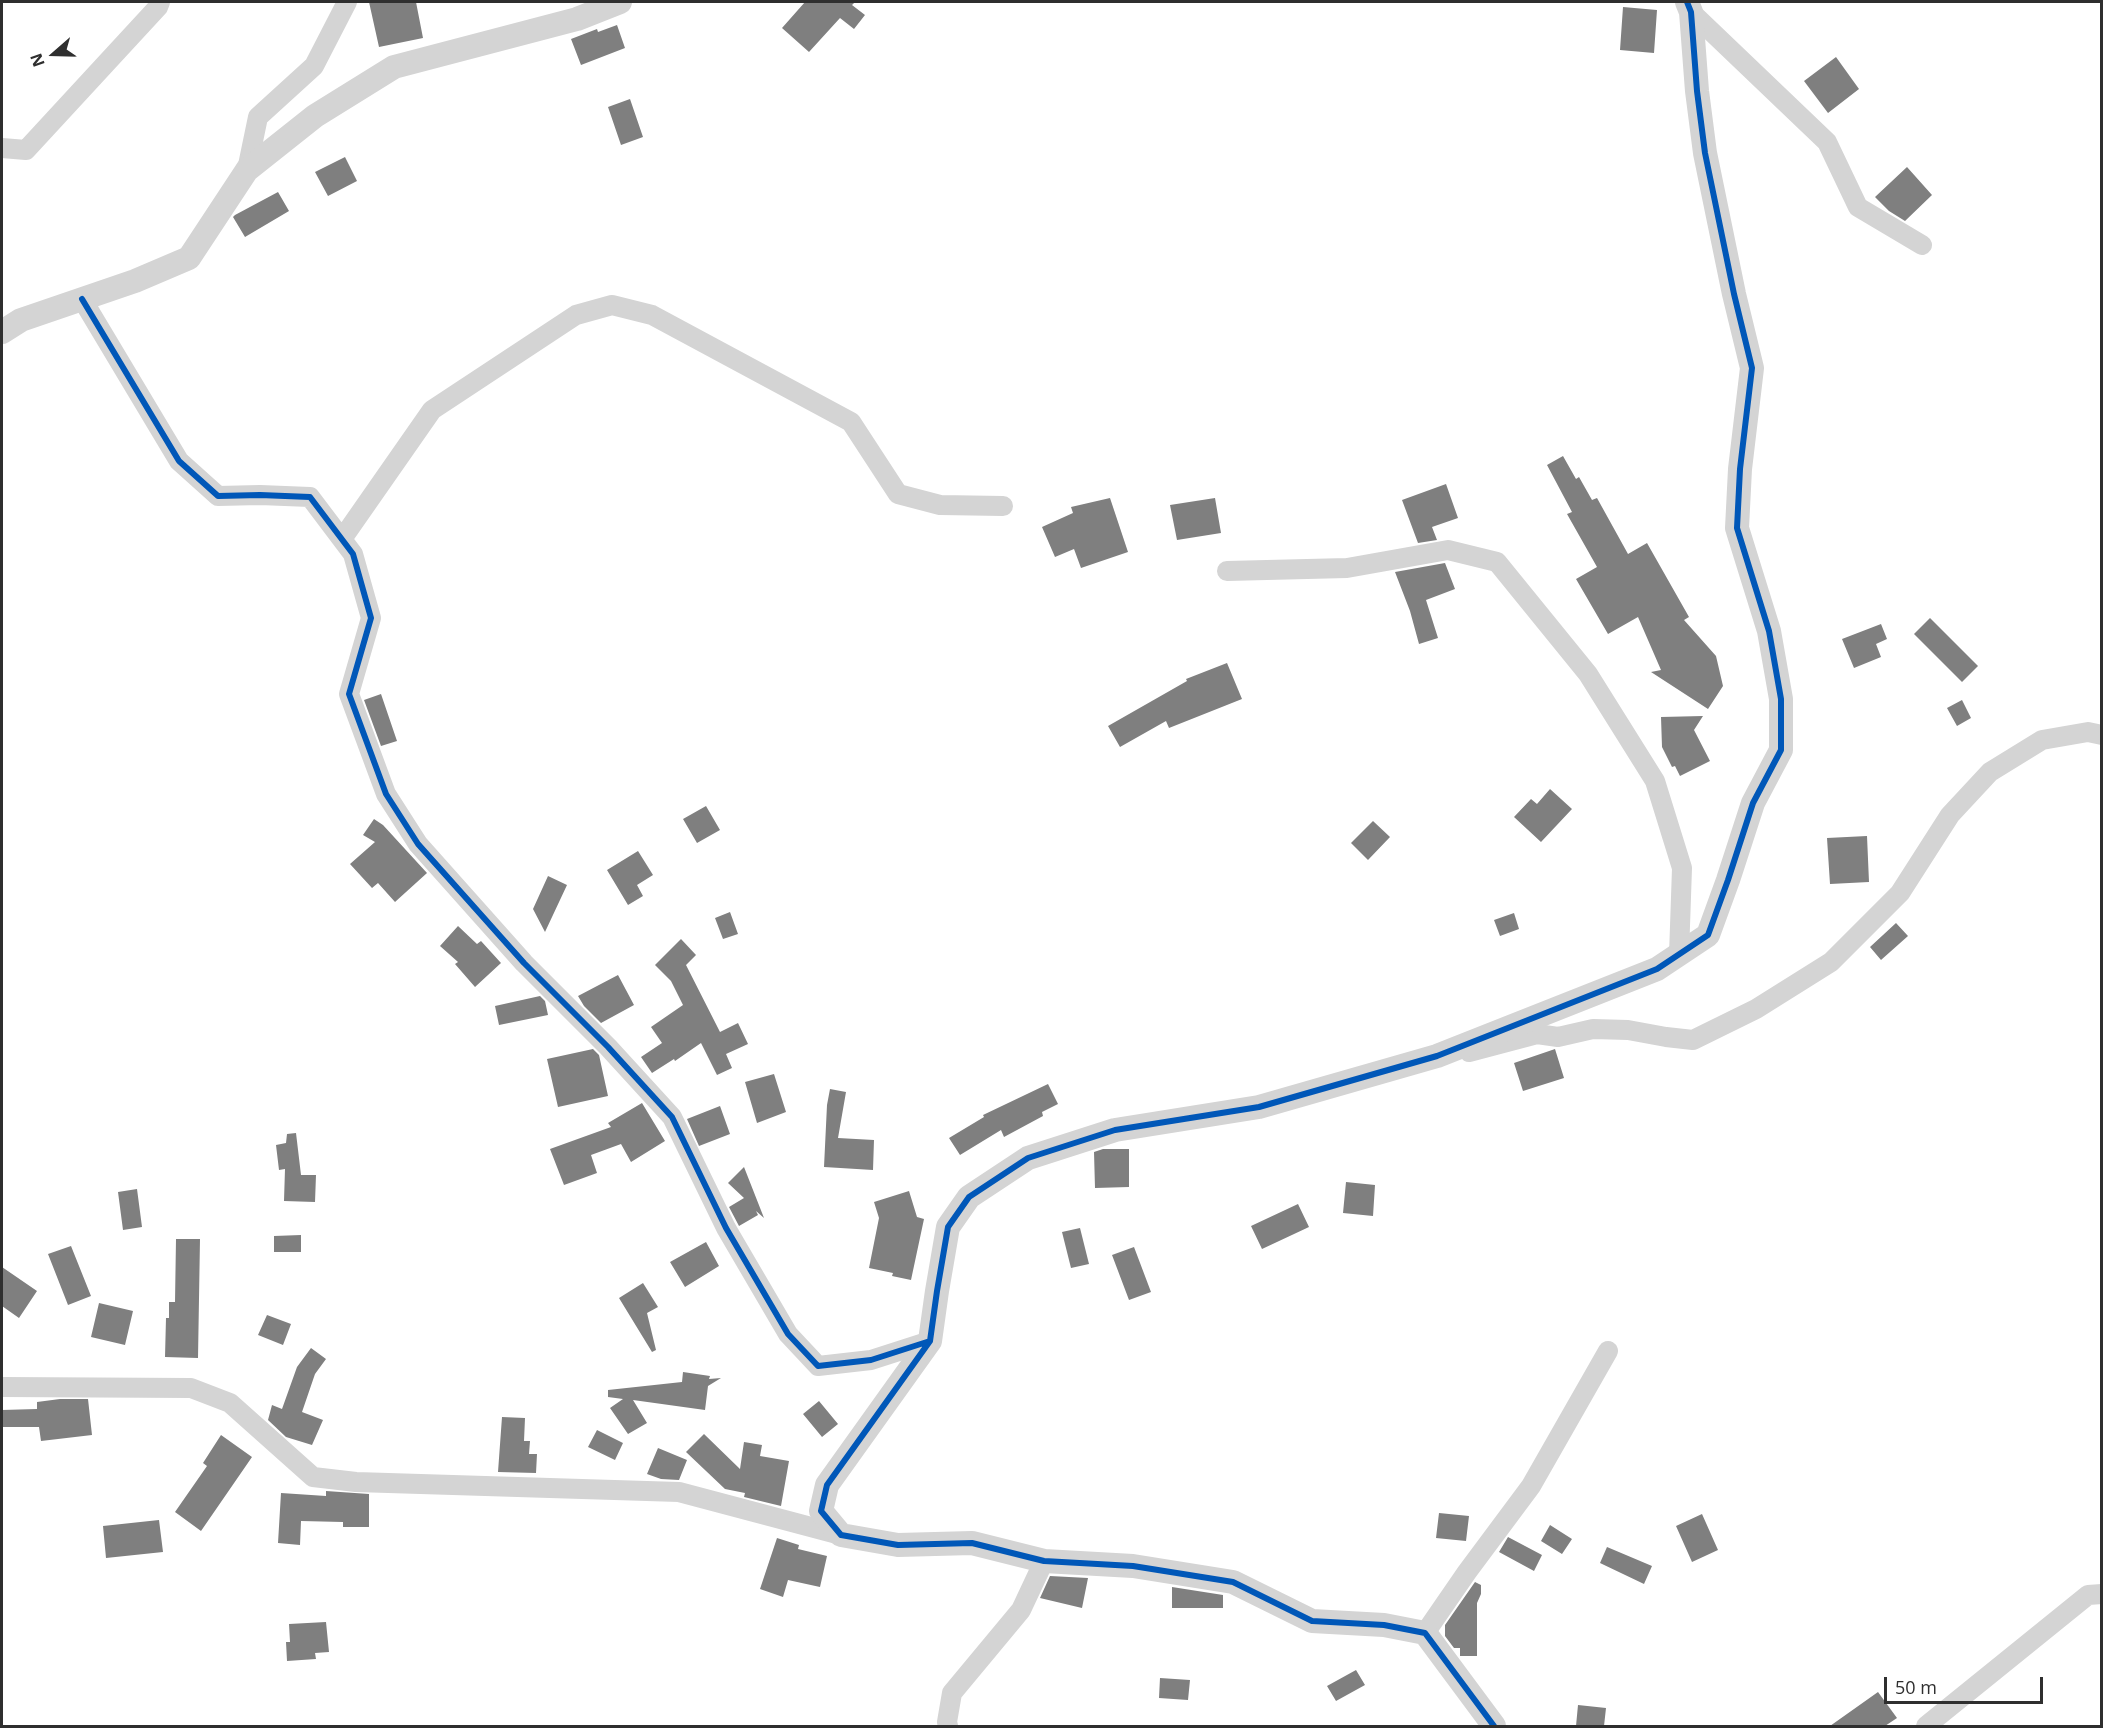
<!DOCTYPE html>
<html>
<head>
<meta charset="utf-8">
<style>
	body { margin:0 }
	#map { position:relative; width:2103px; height:1728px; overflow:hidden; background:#fff; font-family:"Open Sans",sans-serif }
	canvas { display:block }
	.frame { position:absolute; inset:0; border:3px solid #2f2f2f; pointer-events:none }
	.north { position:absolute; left:24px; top:24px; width:60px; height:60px; -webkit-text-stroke:4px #fff; paint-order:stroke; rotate:250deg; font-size:16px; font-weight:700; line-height:24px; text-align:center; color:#2f2f2f }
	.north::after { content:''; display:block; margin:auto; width:21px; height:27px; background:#2f2f2f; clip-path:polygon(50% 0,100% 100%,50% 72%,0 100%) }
	.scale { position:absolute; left:1884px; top:1677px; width:159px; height:27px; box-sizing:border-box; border:3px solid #2f2f2f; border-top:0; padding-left:8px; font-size:18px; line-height:21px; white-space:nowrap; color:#2f2f2f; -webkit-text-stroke:4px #fff; paint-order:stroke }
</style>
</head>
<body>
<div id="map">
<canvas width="2103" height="1728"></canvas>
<div class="frame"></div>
<div class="north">N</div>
<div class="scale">50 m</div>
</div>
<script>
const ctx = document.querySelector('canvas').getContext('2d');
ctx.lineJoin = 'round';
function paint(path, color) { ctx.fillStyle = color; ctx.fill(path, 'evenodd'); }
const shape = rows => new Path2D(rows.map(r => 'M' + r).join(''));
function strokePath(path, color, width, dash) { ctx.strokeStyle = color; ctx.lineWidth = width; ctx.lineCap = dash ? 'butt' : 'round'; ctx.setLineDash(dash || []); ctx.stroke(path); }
const building = shape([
	[369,2,416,2,423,38,379,47],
	[805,2,855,2,852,5,865,15,854,29,840,18,809,52,782,28],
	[1623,7,1657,10,1654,53,1620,50],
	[617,25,625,48,581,65,571,39,597,29,598,32],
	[1836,57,1859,89,1828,113,1804,81],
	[630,99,643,137,621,145,608,107],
	[345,157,357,181,328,196,315,172],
	[1907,167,1932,195,1905,221,1889,211,1875,197],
	[278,192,289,211,245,237,233,217,235,215],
	[1563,456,1576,479,1579,477,1592,500,1597,498,1628,554,1647,543,1689,617,1684,620,1716,656,1723,686,1708,709,1651,672,1661,670,1638,617,1608,634,1576,579,1597,567,1567,514,1572,512,1547,465],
	[1446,484,1458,518,1432,527,1437,540,1418,543,1402,500],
	[1110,498,1128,552,1081,568,1074,549,1055,557,1042,527,1073,513,1071,507],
	[1215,498,1221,533,1177,540,1170,505],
	[1445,563,1455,589,1426,600,1438,638,1419,644,1410,611,1395,572],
	[1930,618,1978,666,1962,682,1914,634],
	[1881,624,1887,639,1876,644,1881,657,1854,668,1842,639],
	[1227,663,1242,699,1169,728,1166,721,1120,747,1108,726,1187,681,1186,679],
	[381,694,397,741,381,746,364,700],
	[1962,700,1971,718,1957,726,1947,708],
	[1703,716,1694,730,1710,761,1680,776,1675,766,1672,767,1662,747,1661,717],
	[1550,789,1572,809,1541,842,1514,817,1531,799,1537,804],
	[706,806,720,830,697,843,683,819],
	[374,819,383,825,427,873,395,902,378,883,372,888,350,864,375,842,363,835],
	[1373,821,1390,837,1368,860,1351,843],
	[1867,836,1869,882,1830,884,1827,838],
	[638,851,653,875,637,885,643,896,628,905,607,870],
	[548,876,567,885,545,932,533,909],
	[730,912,738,934,723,939,715,918],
	[1514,913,1519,929,1500,936,1494,920],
	[1896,923,1908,936,1881,960,1870,947],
	[458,926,477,944,481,941,501,963,475,987,455,964,458,962,440,946],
	[681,939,696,955,686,965,720,1032,738,1023,748,1044,726,1054,732,1068,717,1075,701,1043,675,1061,674,1059,652,1073,641,1057,662,1043,651,1027,683,1005,671,981,655,965],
	[618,975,634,1005,601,1023,584,1006,578,996],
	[540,996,545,1001,548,1015,499,1025,495,1006],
	[593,1049,599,1055,608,1096,558,1107,547,1059],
	[1555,1049,1564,1078,1523,1091,1514,1063],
	[774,1074,786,1112,757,1123,745,1082],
	[1048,1084,1058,1104,1042,1112,1043,1116,1004,1137,1001,1130,960,1155,949,1138,984,1117,983,1115],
	[830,1089,846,1092,838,1138,874,1140,873,1170,824,1167,827,1105],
	[642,1103,665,1141,631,1162,621,1144,591,1155,597,1173,564,1185,550,1149,611,1127,608,1123],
	[720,1106,730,1134,699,1146,687,1119],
	[296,1133,301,1175,316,1175,315,1202,284,1201,285,1169,279,1170,276,1145,286,1143,287,1134],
	[1103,1149,1129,1149,1129,1187,1095,1188,1094,1152],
	[744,1167,764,1218,756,1211,758,1215,739,1226,729,1207,744,1198,728,1183],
	[1346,1182,1375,1185,1373,1216,1343,1213],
	[137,1189,142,1227,123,1230,118,1192],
	[909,1191,917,1217,924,1219,911,1280,892,1276,893,1273,869,1268,879,1218,874,1202],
	[1298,1204,1309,1227,1262,1249,1251,1226],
	[1080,1228,1089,1264,1071,1268,1062,1232],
	[301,1235,301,1252,274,1252,274,1236],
	[176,1239,200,1239,198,1358,165,1357,166,1318,169,1318,169,1302,175,1302],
	[706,1242,719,1266,685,1287,670,1262],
	[71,1246,91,1296,68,1305,48,1254],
	[1134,1247,1151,1292,1129,1300,1112,1255],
	[2,1267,37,1291,19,1318,2,1306],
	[643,1283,658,1307,647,1313,656,1350,652,1352,619,1298],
	[99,1303,133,1311,125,1345,91,1337],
	[267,1315,291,1324,283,1345,258,1335],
	[311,1348,326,1359,315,1374,302,1412,323,1420,312,1445,286,1437,268,1420,272,1405,282,1409,297,1367],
	[683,1372,710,1376,709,1379,721,1378,708,1386,705,1410,633,1400,647,1423,628,1434,610,1408,623,1399,608,1397,608,1390,682,1382],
	[60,1399,88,1399,92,1435,41,1441,39,1427,2,1427,2,1410,37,1409,37,1402],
	[819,1401,838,1424,822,1437,803,1414],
	[502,1417,525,1418,524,1441,530,1441,529,1454,537,1454,536,1473,498,1472],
	[597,1430,623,1443,615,1460,588,1447],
	[704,1434,740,1469,744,1442,762,1445,760,1456,789,1461,781,1506,744,1497,745,1493,725,1489,686,1452],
	[221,1435,252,1457,201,1531,175,1512,207,1466,203,1463],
	[658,1448,687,1460,679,1480,661,1479,647,1474],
	[326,1491,369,1494,369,1527,343,1527,343,1522,301,1521,300,1545,278,1543,281,1493,326,1496],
	[1439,1513,1469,1516,1466,1541,1436,1538],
	[1702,1514,1718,1550,1692,1562,1676,1526],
	[159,1520,163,1552,106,1558,103,1526],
	[1550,1525,1572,1539,1562,1554,1541,1541],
	[1508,1537,1542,1555,1534,1571,1499,1552],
	[777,1538,799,1545,798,1549,827,1556,820,1587,788,1580,783,1597,760,1589],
	[1607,1547,1652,1566,1644,1584,1600,1563],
	[1050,1576,1088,1578,1082,1608,1040,1598],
	[1475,1582,1481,1585,1481,1594,1477,1603,1477,1656,1460,1656,1460,1648,1454,1648,1445,1636,1445,1625],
	[1172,1587,1223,1595,1223,1608,1172,1608],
	[326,1622,329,1652,315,1653,316,1659,287,1661,286,1642,290,1642,289,1624],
	[1356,1670,1365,1685,1336,1701,1327,1686],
	[1160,1678,1190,1680,1188,1700,1159,1698],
	[1878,1692,1897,1718,1885,1726,1830,1726],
	[1578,1705,1606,1708,1604,1726,1576,1726]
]);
const minor = shape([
	[1691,12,1827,142,1858,207,1922,245],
	[2,148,26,150,158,7,160,2],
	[247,170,258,117,314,66,347,2],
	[82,299,179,461,218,496,260,495,310,497,353,554,371,618,349,694,386,794,418,844,524,963,608,1047,672,1117,726,1228,788,1334,818,1366,871,1360,930,1341],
	[342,539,432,410,576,315,612,305,652,315,851,422,898,494,940,505,1003,506],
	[1227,571,1347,568,1448,550,1497,562,1588,674,1655,781,1682,868,1679,955],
	[1469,1052,1537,1034,1558,1037,1593,1029,1628,1030,1666,1037,1693,1040,1756,1009,1831,962,1900,893,1950,815,1990,772,2042,740,2088,732,2102,735],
	[2,1387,191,1388,230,1403,313,1477,356,1482,679,1492,841,1535],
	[1425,1633,1467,1572,1531,1486,1608,1351],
	[948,1726,947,1722,952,1693,1021,1610,1044,1561],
	[1926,1726,2088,1595,2102,1594]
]);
const tertiary = shape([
	[2,332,21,320,135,281,189,258,247,170,315,116,394,67,577,19,620,2],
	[1494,1726,1425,1633,1384,1625,1312,1621,1233,1582,1133,1566,1044,1561,972,1543,898,1545,841,1535,821,1511,827,1485,930,1341,937,1291,948,1227,969,1197,1028,1158,1115,1130,1259,1107,1437,1056,1657,969,1708,935,1728,880,1753,803,1781,750,1781,699,1769,631,1737,528,1740,469,1752,368,1734,294,1705,153,1697,91,1691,12,1687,2]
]);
const cycleway = shape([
	[82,299,179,461,218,496,260,495,310,497,353,554,371,618,349,694,386,794,418,844,524,963,608,1047,672,1117,726,1228,788,1334,818,1366,871,1360,930,1341],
	[1494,1726,1425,1633,1384,1625,1312,1621,1233,1582,1133,1566,1044,1561,972,1543,898,1545,841,1535,821,1511,827,1485,930,1341,937,1291,948,1227,969,1197,1028,1158,1115,1130,1259,1107,1437,1056,1657,969,1708,935,1728,880,1753,803,1781,750,1781,699,1769,631,1737,528,1740,469,1752,368,1734,294,1705,153,1697,91,1691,12,1687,2]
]);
paint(building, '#7f7f7f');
strokePath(minor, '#d4d4d4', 20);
strokePath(tertiary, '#d4d4d4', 24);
strokePath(cycleway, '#0057b8', 6);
</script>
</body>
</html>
